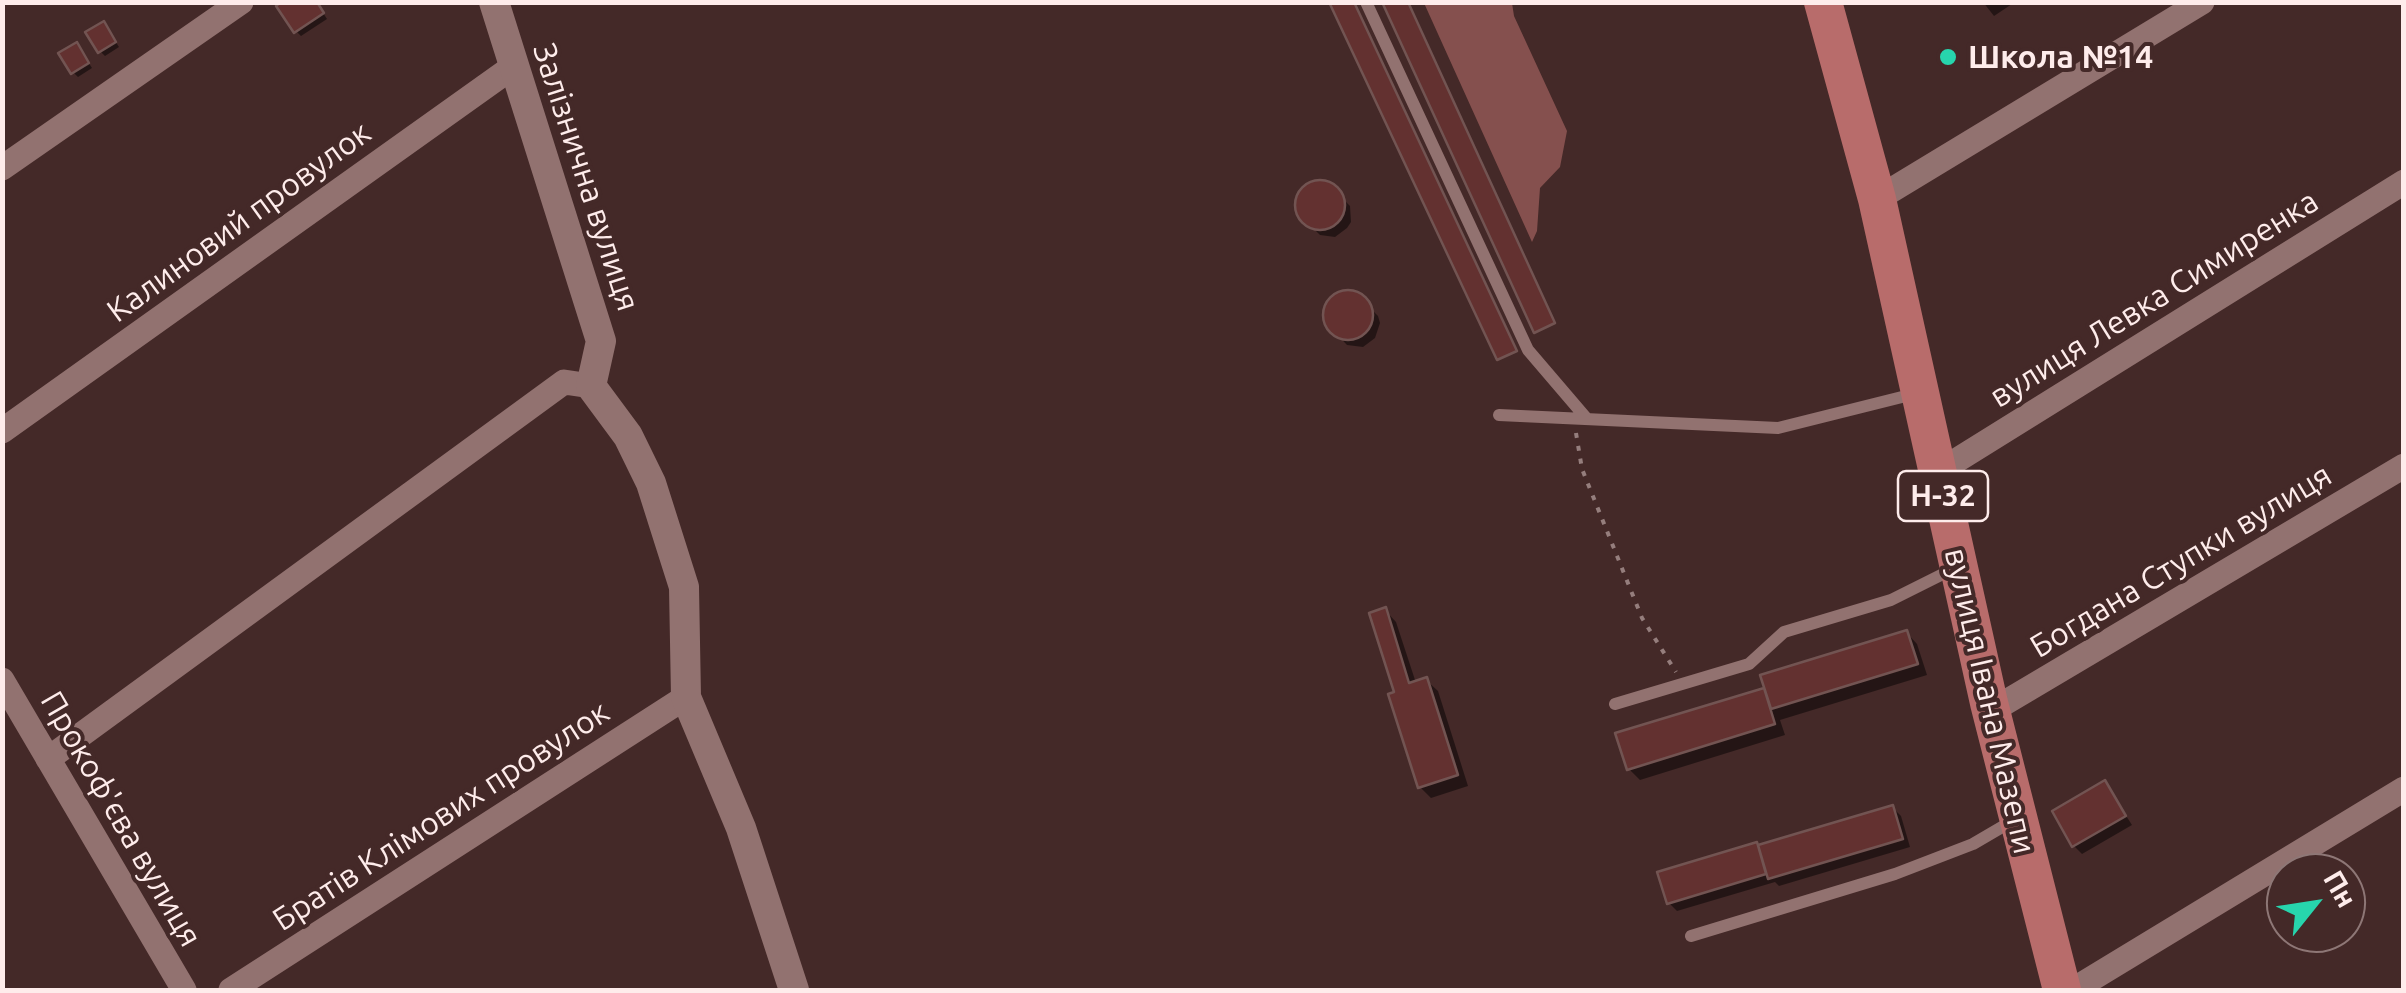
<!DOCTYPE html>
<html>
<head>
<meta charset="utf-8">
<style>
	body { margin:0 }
	#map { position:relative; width:2406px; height:993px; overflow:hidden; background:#442928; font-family:Ubuntu,sans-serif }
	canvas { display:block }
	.frame { position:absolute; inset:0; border:5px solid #feeceb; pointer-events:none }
	.north { position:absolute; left:2266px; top:853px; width:100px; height:100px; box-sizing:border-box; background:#442928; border:2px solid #8e7776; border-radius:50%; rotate:60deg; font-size:28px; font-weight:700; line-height:40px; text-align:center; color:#feeceb }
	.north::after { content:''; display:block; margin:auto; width:35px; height:45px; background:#27d5ad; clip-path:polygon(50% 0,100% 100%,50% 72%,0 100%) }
</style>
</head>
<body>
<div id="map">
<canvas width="2406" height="993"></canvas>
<div class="frame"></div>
<div class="north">Пн</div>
</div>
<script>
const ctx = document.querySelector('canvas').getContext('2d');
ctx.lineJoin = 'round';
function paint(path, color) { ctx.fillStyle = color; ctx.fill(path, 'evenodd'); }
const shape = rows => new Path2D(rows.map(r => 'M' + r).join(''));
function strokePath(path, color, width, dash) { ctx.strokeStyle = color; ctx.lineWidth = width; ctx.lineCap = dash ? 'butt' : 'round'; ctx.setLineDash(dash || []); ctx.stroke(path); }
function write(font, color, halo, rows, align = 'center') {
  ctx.font = font + ' Ubuntu,sans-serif'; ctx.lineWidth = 8; ctx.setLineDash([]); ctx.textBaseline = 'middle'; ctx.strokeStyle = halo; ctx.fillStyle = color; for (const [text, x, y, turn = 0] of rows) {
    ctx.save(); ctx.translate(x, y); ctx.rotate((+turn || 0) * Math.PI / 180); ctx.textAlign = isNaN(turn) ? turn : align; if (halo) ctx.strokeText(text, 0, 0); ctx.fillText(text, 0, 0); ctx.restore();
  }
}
const forest = shape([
	[1424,3,1512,3,1514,16,1567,131,1560,167,1540,188,1537,231,1532,242]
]);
const shadow = shape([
	[316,2,327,19,301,36,296,31],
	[1983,2,2015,2,1994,16],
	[104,24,119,47,105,56,100,51],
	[77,45,92,68,78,77,73,72],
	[1314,184,1329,185,1350,206,1351,222,1347,228,1335,237,1320,235,1299,214,1298,199,1307,187],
	[1342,293,1357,295,1378,316,1380,323,1375,338,1363,347,1347,345,1327,324,1325,317,1329,302],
	[1385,610,1396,622,1416,683,1426,680,1438,691,1468,786,1431,798,1420,787],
	[1906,632,1917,644,1927,675,1780,720,1785,735,1640,780,1629,769,1618,735,1767,689],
	[2105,783,2132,825,2082,854,2074,846],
	[1893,808,1901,816,1910,847,1779,886,1775,882,1677,911,1669,903,1660,873]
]);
const building = shape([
	[281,2,317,2,324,13,294,33,276,6,281,2],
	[1329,2,1354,2,1517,351,1497,360,1329,2],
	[1382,2,1408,2,1555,323,1534,333,1382,2],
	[104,21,116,42,98,53,85,32,104,21],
	[77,42,89,63,71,74,58,53,77,42],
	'1295 205a25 25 0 1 1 50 0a25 25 0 1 1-50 0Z',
	'1323 315a25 25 0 1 1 50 0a25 25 0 1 1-50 0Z',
	[1386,607,1409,683,1427,677,1458,775,1418,788,1388,694,1394,692,1369,613,1386,607],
	[1907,630,1918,664,1771,709,1760,675,1907,630],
	[1764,688,1775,724,1627,770,1615,733,1764,688],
	[2105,780,2126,816,2072,847,2052,811,2105,780],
	[1893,805,1903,839,1768,879,1758,845,1893,805],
	[1757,842,1766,874,1667,904,1657,872,1757,842]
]);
const path = shape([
	[1576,433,1582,469,1642,618,1676,672]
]);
const service = shape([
	[1366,2,1528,350,1587,419],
	[1499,415,1778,428,1918,393],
	[1615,704,1749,664,1784,632,1891,600,1957,567],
	[1691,936,1895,874,1973,844,2014,820]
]);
const minor = shape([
	[2,168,241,2],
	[1877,199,2202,2],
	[2,431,514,66],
	[1938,472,2404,182],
	[2,680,184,990],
	[1991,711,2404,466],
	[48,759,564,382,591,386],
	[231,990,686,697],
	[2073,990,2404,789]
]);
const tertiary = shape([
	[494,2,601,341,591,386,628,436,651,483,684,587,686,697,741,828,794,990]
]);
const primary = shape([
	[1823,2,1877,199,1989,703,2062,990]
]);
const markers = [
	[1948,57,10,"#27d5ad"]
];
const shields = [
	[1943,496,90]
];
const shieldNames = [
	["Н-32",1943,496]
];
const poiNames = [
	["Школа №14",1968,57]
];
const streetNames = [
	["Залізнична вулиця",586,177,72],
	["Калиновий провулок",239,222,-36],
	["вулиця Левка Симиренка",2154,299,-32],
	["Богдана Ступки вулиця",2181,561,-31],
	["вулиця Івана Мазепи",1990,701,77],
	["Братів Клімових провулок",441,816,-33],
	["Прокоф'єва вулиця",121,819,60]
];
paint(forest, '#85504e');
paint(shadow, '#0007');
paint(building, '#633130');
strokePath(building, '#725452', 2.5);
strokePath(path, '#957e7d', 4, [5, 8]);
strokePath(service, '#927270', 12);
strokePath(minor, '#927270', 25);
strokePath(tertiary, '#927270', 30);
strokePath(primary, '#b86c6b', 38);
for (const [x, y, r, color] of markers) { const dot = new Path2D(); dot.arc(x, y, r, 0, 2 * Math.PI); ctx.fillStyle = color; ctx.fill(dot); strokePath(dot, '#442928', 4); }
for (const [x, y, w] of shields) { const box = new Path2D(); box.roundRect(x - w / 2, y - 25, w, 50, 8); ctx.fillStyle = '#442928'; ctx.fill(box); strokePath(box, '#feeceb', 2.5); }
write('bold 30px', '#feeceb', null, shieldNames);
write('bold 32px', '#feeceb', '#442928', poiNames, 'left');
write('32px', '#feeceb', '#442928', streetNames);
</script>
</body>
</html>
